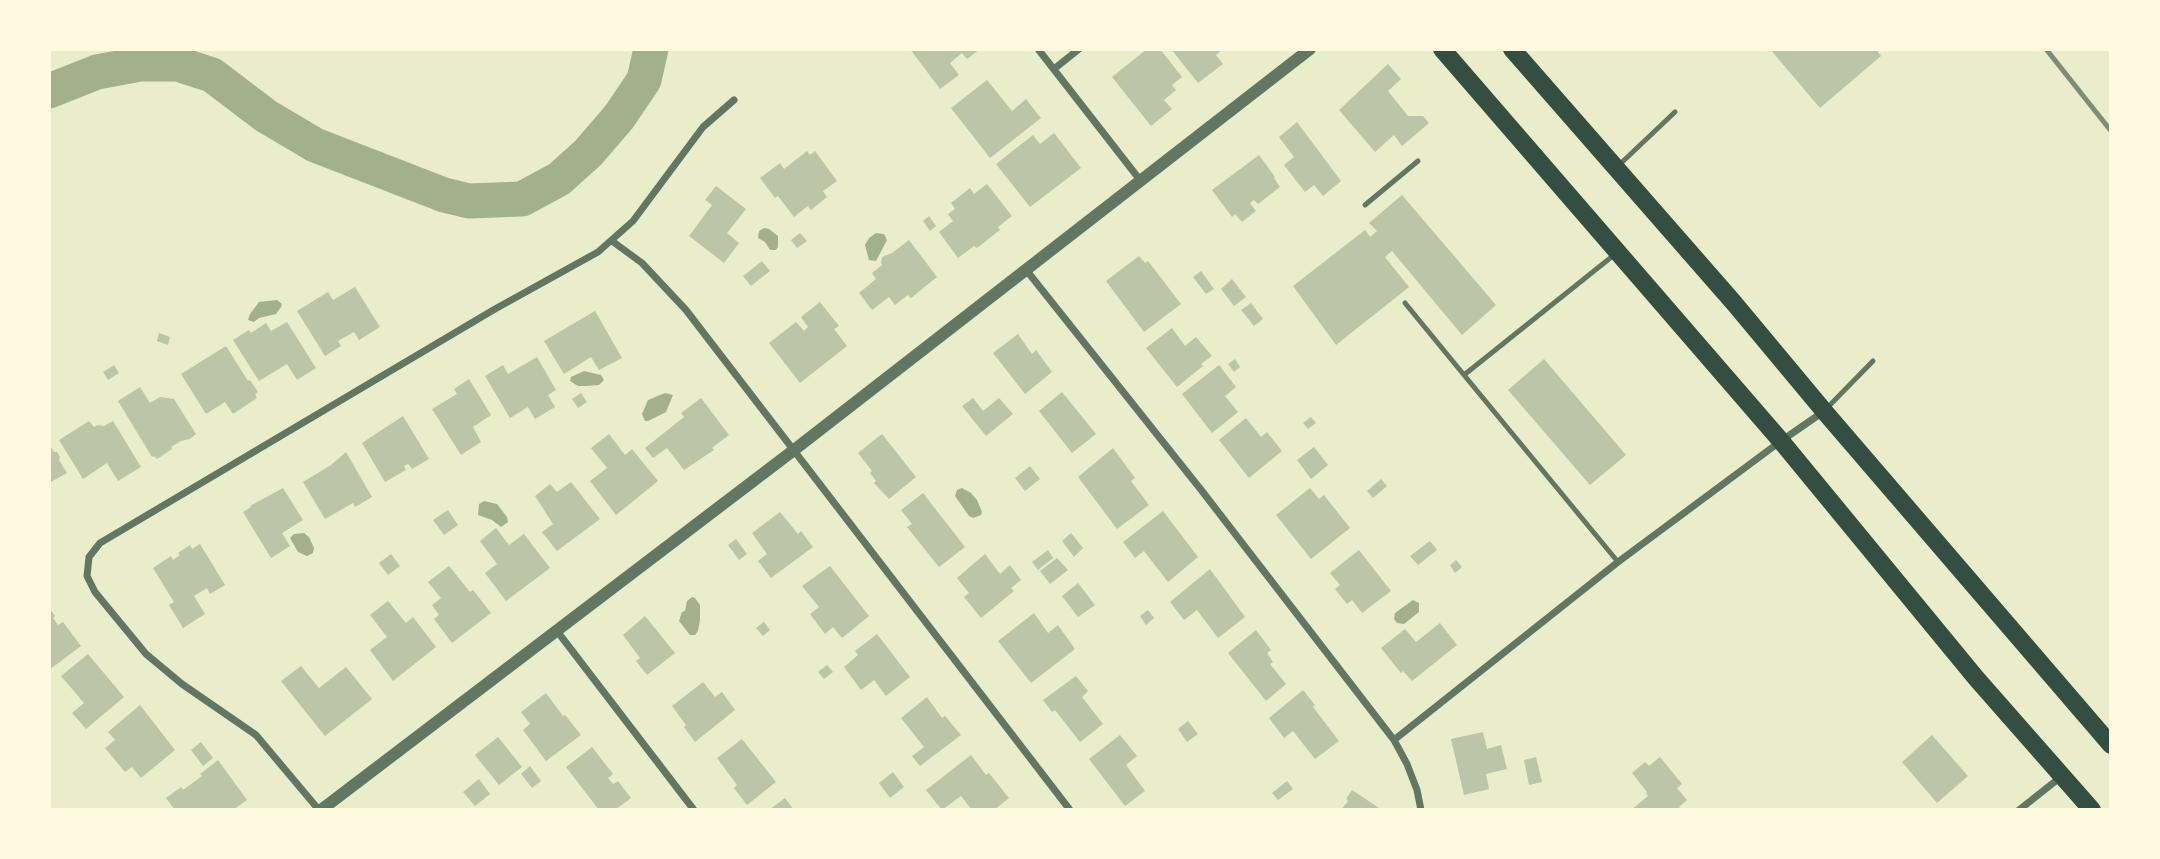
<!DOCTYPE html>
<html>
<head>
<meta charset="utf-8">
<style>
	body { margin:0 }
	#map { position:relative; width:2160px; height:859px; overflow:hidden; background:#e9edc9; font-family:Raleway,sans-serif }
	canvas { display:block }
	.frame { position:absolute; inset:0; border:51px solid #fefae0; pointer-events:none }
</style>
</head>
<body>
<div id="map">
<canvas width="2160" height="859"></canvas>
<div class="frame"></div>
</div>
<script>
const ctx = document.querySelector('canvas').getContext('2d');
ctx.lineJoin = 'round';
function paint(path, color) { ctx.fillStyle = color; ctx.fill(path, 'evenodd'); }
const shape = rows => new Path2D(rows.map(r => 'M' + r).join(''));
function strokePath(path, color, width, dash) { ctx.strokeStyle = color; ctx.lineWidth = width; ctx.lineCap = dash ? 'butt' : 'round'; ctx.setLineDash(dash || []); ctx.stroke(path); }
const water = shape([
	[764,228,769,229,778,236,778,247,776,250,770,250,765,242,758,238,759,231],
	[876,233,884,234,887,240,876,261,869,260,865,245,869,238],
	[277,300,282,304,281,307,276,314,259,318,254,322,248,320,250,314,259,302],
	[584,371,601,375,604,380,599,385,586,386,578,386,570,381,571,377],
	[665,393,673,395,666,412,648,421,645,421,642,414,648,400],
	[962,488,971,493,977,500,982,512,981,515,973,518,969,516,955,496,957,490],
	[484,501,497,504,507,517,508,522,501,527,492,520,478,515,479,504],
	[304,533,309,537,314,548,313,553,307,556,298,552,290,538,294,534],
	[692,597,695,598,700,605,700,620,698,631,695,635,690,635,679,621,682,612,685,611,687,601],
	[1413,600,1419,603,1419,612,1404,624,1397,623,1394,619,1395,613]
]);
const river = shape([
	[49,91,97,72,140,64,178,64,212,75,266,116,315,145,444,195,469,201,522,199,559,179,588,153,619,117,644,80,651,49]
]);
const building = shape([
	[910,49,980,49,967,59,962,53,950,63,959,75,940,89],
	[1147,49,1160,49,1182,77,1172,85,1176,90,1164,100,1172,109,1151,126,1112,77],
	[1171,49,1223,49,1216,55,1223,64,1198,83],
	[1770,49,1876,49,1881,56,1820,108],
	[1388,64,1401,79,1388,91,1408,116,1423,116,1429,123,1402,146,1394,135,1375,152,1339,110],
	[987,80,1012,111,1026,99,1041,118,990,158,951,108],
	[1297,122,1341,181,1323,196,1314,185,1305,192,1284,165,1294,157,1279,137],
	[1054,133,1081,168,1030,207,996,164,1033,135,1040,144],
	[807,151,810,155,815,151,837,181,823,191,827,197,811,210,808,206,794,217,778,196,775,198,760,178,780,163,784,169],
	[1259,155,1275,177,1274,178,1280,187,1258,204,1254,200,1250,203,1256,211,1242,222,1235,214,1232,217,1212,190],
	[987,184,1012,216,998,227,1000,230,977,248,974,246,958,258,939,232,953,221,948,214,955,209,951,203,970,188,974,194],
	[716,186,746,209,727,233,739,243,724,263,689,236,712,205,705,200],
	[1402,195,1496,305,1462,335,1392,251,1385,257,1409,287,1336,345,1293,286,1365,230,1370,237,1377,231,1369,223],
	[929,216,936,226,930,231,923,221],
	[800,233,807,241,797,248,791,240],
	[909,240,937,277,911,298,908,295,895,305,889,297,872,310,859,293,876,279,872,273,882,265,881,263,882,257,892,253],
	[1139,256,1145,263,1148,261,1181,304,1144,332,1106,281],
	[762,261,770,271,751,286,743,276],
	[1201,271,1214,289,1206,294,1193,277],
	[1232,279,1246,297,1234,306,1221,289],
	[355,287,380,327,359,340,354,332,338,341,341,346,325,356,297,311,328,292,333,300],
	[820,302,839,326,834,329,847,346,800,383,769,343,796,322,804,331,808,327,801,317],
	[1251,303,1263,319,1254,326,1241,310],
	[595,311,622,358,599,370,591,357,564,374,544,341],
	[287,322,316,368,297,380,287,364,259,381,233,340,249,330,251,333,266,323,271,331],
	[1172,328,1185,346,1196,337,1212,356,1201,364,1203,366,1177,387,1146,348],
	[159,333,170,337,168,345,157,341],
	[1018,334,1032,354,1036,350,1052,372,1025,394,993,353],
	[226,346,248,381,250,380,258,392,255,394,257,398,233,414,225,402,206,414,181,374],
	[537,357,556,390,548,395,555,407,535,419,528,407,510,418,485,376,503,365,508,374],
	[1235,359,1240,367,1234,372,1228,364],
	[1544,359,1626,455,1590,485,1508,390],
	[114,365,119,373,108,380,103,372],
	[1219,365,1236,387,1225,396,1238,412,1212,433,1182,394],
	[469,379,491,415,473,427,481,442,461,455,432,409,457,394,454,389],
	[140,387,150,403,160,397,174,399,196,434,190,439,181,441,171,447,172,449,157,459,154,456,152,457,118,401],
	[1062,392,1096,434,1072,453,1039,411],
	[581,393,587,402,578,408,572,399],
	[701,398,729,435,712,448,714,450,684,470,667,448,653,458,645,448,684,417,681,413],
	[973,398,983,411,999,398,1013,414,986,436,962,406],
	[403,416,429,459,412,469,408,464,404,466,406,470,385,482,362,443],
	[1311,417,1316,423,1308,429,1303,423],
	[1246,418,1261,437,1267,432,1282,451,1249,478,1219,440],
	[89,421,94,427,98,425,104,426,113,421,141,467,118,481,107,463,83,479,59,440],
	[609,434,625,455,632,449,658,481,616,515,590,481,607,468,591,448],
	[882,434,916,477,889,499,874,483,876,481,870,473,872,471,858,453],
	[49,444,54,452,57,452,60,457,59,460,67,473,49,483],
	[1314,447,1328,465,1311,479,1297,460],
	[1113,448,1135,478,1131,481,1149,505,1117,529,1078,477],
	[346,452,372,497,355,507,353,503,325,519,303,482,331,465],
	[1030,466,1040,479,1025,491,1015,478],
	[1381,479,1387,486,1373,498,1367,491],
	[571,482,600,519,557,551,542,532,553,524,535,496,550,484,557,492],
	[283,488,303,520,282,533,290,546,271,558,243,512,251,507,250,506],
	[1310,488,1319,499,1324,495,1350,528,1311,559,1276,515],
	[923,493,965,547,939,567,907,527,912,524,901,510],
	[448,510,458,525,444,535,433,520],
	[1163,511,1198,557,1168,582,1144,551,1135,558,1123,542],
	[780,512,798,534,801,531,813,547,771,578,758,561,767,554,752,533],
	[496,528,509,545,524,534,550,568,506,601,485,573,497,564,480,541],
	[1071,533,1083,548,1074,557,1062,541],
	[736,539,747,554,739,560,728,545],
	[1430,541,1437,550,1418,565,1410,556],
	[200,544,225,585,210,594,207,588,194,596,205,614,183,628,169,605,174,602,153,568,171,556,173,560,180,555,178,553,190,545,192,549],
	[1048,550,1053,558,1038,570,1032,562],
	[1359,550,1391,591,1362,613,1352,600,1347,604,1335,589,1340,585,1330,573],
	[391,554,400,566,388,575,379,563],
	[985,554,1000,574,1010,565,1021,580,1011,588,1014,591,981,618,964,597,969,593,957,578],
	[1057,558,1068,570,1050,584,1040,571],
	[1456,560,1462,567,1455,573,1450,565],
	[449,566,470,592,473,590,491,613,452,643,434,619,439,615,432,605,441,598,428,582],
	[830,566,869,616,842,638,833,627,825,634,810,614,819,607,802,586],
	[1210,569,1245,617,1218,638,1197,610,1184,620,1170,602],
	[1078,583,1095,605,1078,617,1062,596],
	[388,601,406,623,413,617,436,647,393,681,370,650,387,637,370,615],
	[49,608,55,616,53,618,58,625,63,622,81,646,49,670],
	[1148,610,1154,618,1146,625,1140,616],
	[1034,613,1048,633,1058,625,1075,649,1031,683,998,641],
	[645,616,675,653,647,675,636,661,640,658,623,635],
	[764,622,770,630,763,636,756,628],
	[1440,623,1457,645,1412,681,1403,671,1401,673,1381,648,1405,629,1416,642],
	[1256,630,1271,650,1267,653,1273,662,1270,664,1286,684,1266,701,1228,653],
	[877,634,910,677,886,696,874,680,861,690,844,667,858,655,855,651],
	[88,654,124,697,86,729,72,713,84,703,61,676],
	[827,665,833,672,824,679,818,672],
	[301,666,319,688,346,667,372,699,325,736,281,681],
	[1076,676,1088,691,1082,697,1103,724,1080,742,1055,710,1052,712,1043,700],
	[703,682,715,697,722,692,735,710,695,742,684,727,686,725,672,706],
	[1303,690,1315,705,1313,707,1339,741,1315,759,1293,731,1284,738,1269,718],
	[546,693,563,716,565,715,581,735,546,761,523,730,530,724,521,712],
	[927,697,942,718,945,716,961,735,920,766,912,756,924,747,901,718],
	[140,705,175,750,141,778,132,767,125,772,105,748,115,740,108,732],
	[1188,721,1198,734,1187,742,1178,729],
	[1483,732,1487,749,1501,745,1507,769,1486,774,1489,789,1464,795,1451,739],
	[1120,735,1137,756,1126,765,1145,791,1125,806,1089,759],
	[1932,735,1968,776,1937,803,1902,762],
	[498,737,522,767,499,785,475,755],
	[742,739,776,782,747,805,734,788,737,785,717,758],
	[201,742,213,758,203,766,191,750],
	[592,747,613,774,608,778,613,784,618,781,631,798,615,810,599,810,566,767],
	[971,755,986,775,989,773,1009,798,994,810,972,810,961,796,942,810,926,790],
	[1536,757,1542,782,1529,785,1524,760],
	[1660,757,1682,784,1677,788,1687,800,1679,807,1682,810,1631,810,1648,796,1646,793,1647,792,1632,773,1645,762,1649,766],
	[218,760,247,800,233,810,175,810,166,798,181,787,183,790,202,776,200,774],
	[530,766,541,781,532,788,521,774],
	[893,772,904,787,890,798,879,783],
	[479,779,490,794,475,806,463,792],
	[1287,781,1293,789,1278,800,1272,793],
	[1352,790,1382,810,1341,810,1348,801,1346,799],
	[785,798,794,810,769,810]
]);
const service = shape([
	[1618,166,1675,112],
	[1365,205,1418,161],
	[1614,255,1464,375,1618,562],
	[1405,303,1464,375],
	[1826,409,1873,361]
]);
const minor = shape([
	[1038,49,1140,180],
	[1054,69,1079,49],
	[612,241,642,263,686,310,1070,810],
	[1027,271,1202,491,1394,740,1407,764,1417,790,1421,810],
	[557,631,694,810],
	[1394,740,1618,562,1781,441,1823,412],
	[319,810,256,735,182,684,146,654,95,592,87,576,89,557,100,543,495,309,598,252,633,221,703,127,734,100],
	[2019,810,2062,776]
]);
const tertiary = shape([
	[321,810,794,450,1310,49]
]);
const primary = shape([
	[1442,49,1781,441,1976,678,2092,810],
	[1512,49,1734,303,1824,411,2111,745]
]);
const rail = shape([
	[2046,49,2111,131]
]);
paint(water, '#a3b18a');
strokePath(river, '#a3b18a', 35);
paint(building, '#bcc5a7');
strokePath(service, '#617663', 5);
strokePath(minor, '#617663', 7);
strokePath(tertiary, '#617663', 12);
strokePath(primary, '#344e41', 18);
strokePath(rail, '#7c8e77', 5);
</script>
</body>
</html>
